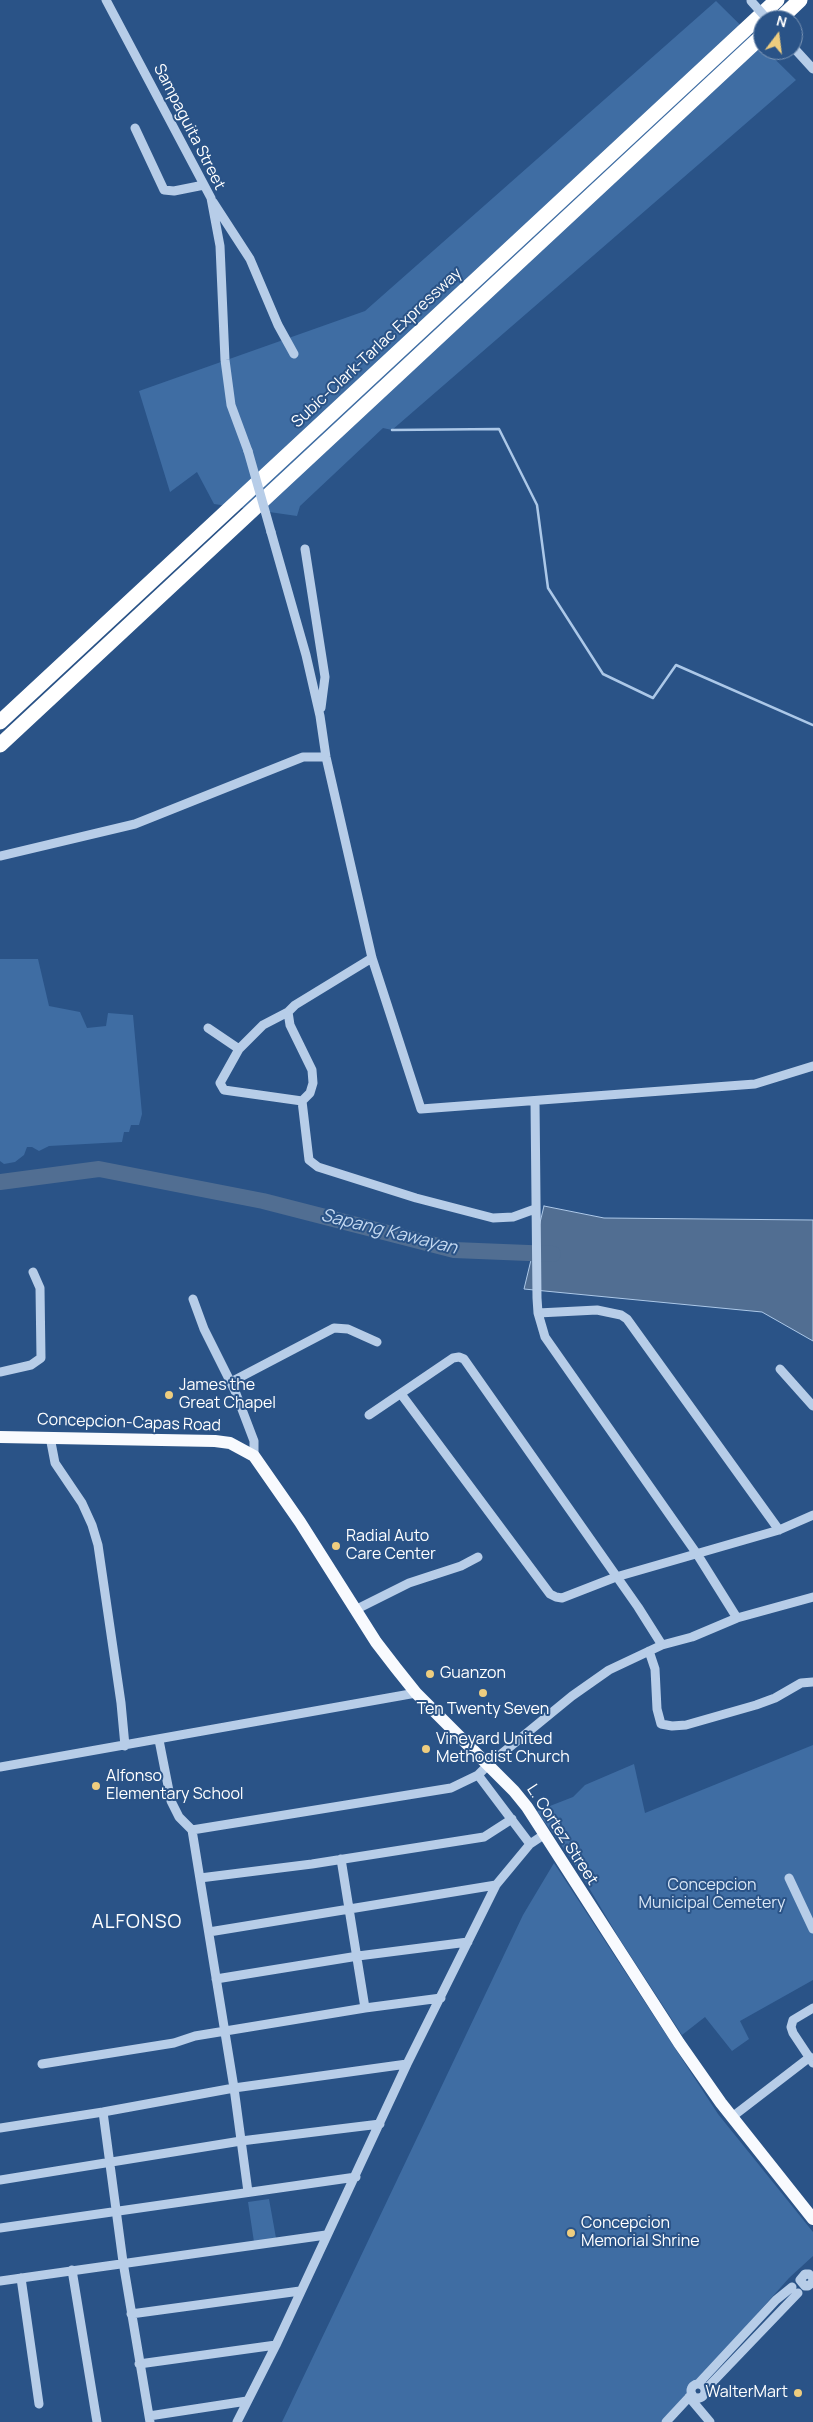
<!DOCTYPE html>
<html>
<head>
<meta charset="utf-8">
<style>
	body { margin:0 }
	#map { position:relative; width:813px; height:2422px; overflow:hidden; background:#2a5387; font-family:Manrope,sans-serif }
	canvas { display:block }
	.north { position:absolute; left:753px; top:10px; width:50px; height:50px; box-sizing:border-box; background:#2a5387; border:1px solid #7f98b7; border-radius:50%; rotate:15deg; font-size:14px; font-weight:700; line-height:20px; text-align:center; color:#fff }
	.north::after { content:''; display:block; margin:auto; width:18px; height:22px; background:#eecd7f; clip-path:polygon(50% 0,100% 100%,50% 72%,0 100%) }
</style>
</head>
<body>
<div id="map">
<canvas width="813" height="2422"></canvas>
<div class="north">N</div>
</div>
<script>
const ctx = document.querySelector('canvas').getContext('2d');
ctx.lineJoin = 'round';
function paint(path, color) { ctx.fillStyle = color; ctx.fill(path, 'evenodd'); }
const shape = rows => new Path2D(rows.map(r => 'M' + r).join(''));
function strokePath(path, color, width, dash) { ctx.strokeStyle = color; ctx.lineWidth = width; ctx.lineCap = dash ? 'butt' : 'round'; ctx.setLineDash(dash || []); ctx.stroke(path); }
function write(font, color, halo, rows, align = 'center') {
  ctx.font = font + ' Manrope,sans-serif'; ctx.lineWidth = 4; ctx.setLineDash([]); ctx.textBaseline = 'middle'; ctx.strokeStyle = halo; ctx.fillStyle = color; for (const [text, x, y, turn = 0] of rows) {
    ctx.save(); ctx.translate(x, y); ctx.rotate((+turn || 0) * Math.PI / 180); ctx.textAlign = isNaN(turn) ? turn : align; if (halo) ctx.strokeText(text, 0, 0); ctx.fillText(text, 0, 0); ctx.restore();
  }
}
const green = shape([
	[716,1,796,80,392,430,383,428,300,506,297,516,214,504,197,472,170,492,139,391,365,311],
	[0,959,38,959,49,1006,80,1012,87,1028,106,1026,108,1013,133,1015,142,1114,139,1125,131,1125,129,1132,124,1132,122,1142,49,1146,39,1151,32,1147,27,1147,24,1155,15,1162,4,1164,0,1161],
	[813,1745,813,1980,740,2021,749,2039,732,2051,705,2017,682,2035,619,1938,574,1863,537,1811,573,1797,585,1785,634,1764,645,1813],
	[554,1863,718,2114,813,2232,813,2256,789,2278,661,2422,282,2422,523,1915],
	[269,2199,276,2238,254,2242,248,2202]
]);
const water = shape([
	[544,1206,604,1218,813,1220,813,1341,762,1312,524,1289,544,1206]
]);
const stream = shape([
	[392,430,499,429,537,505,548,588,603,674,653,698,676,665,813,725]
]);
const river = shape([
	[0,1182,99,1169,263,1201,454,1250,553,1254]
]);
const minor = shape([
	[106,0,211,198,220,246,225,360,231,405,248,451],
	[793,47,813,69],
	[135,128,164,190,174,191,204,185],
	[213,202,250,259,278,325,294,354],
	[271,532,306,655,320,716,326,757,372,958,421,1109,755,1084,813,1066],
	[305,549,325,677,321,708],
	[0,856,135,824,303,757,326,757],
	[208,1028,239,1049,220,1083,224,1090,302,1101,310,1093,313,1083,312,1070,290,1025,288,1012,295,1005,372,958],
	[239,1049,263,1025,288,1012],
	[302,1101,309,1160,318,1167,416,1198,493,1218,513,1217,535,1209],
	[535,1101,537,1298,538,1313,545,1337,697,1554,737,1618],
	[193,1299,204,1329,235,1391,254,1441,254,1456],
	[538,1313,597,1310,621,1315,627,1319,779,1530],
	[780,1369,813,1406],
	[0,1372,31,1365,41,1358,40,1288,33,1272],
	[231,1382,334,1328,348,1329,377,1342],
	[401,1394,550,1594,556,1597,562,1598,616,1577,779,1530,813,1515],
	[369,1415,453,1358,459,1357,464,1359,638,1607,662,1645],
	[50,1437,55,1463,82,1503,92,1525,98,1545,121,1703,125,1746],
	[355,1610,409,1583,461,1566,478,1557],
	[649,1651,655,1669,657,1709,661,1724,672,1726,686,1725,756,1705,775,1698,801,1683,813,1682],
	[159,1740,171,1801,179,1817,192,1830,234,2088,248,2192],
	[0,1767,416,1693],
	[478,1775,530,1844],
	[192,1830,451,1788,478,1775,489,1764,572,1696,609,1670,662,1645,692,1637,737,1618,813,1597],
	[341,1859,365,2008],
	[200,1878,312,1864,484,1837,512,1819],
	[789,1878,813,1929],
	[209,1932,496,1885],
	[216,1979,358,1956,468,1942],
	[813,2008,793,2020,791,2027,793,2033,813,2063],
	[42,2064,174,2043,195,2036,365,2008,441,1998],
	[103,2112,123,2262,150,2422],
	[732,2117,810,2057],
	[0,2128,103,2112,234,2088,407,2064],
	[0,2180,241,2141,380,2124],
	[0,2228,356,2177],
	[72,2270,97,2422],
	[21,2278,39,2404],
	[813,2278,809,2274,805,2274,800,2280,805,2286,808,2286,813,2282],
	[0,2281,326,2235],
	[131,2314,300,2291],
	[139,2364,276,2345],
	[698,2384,776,2300,792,2287],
	'691 2391a7 7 0 1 1 14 0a7 7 0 1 1-14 0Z',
	[705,2390,798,2293],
	[689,2397,710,2422],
	[149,2416,247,2401],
	[237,2422,276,2345,407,2064,496,1885,530,1844,545,1834],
	[666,2422,692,2394]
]);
const major = shape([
	[0,1437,215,1441,230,1443,254,1456,300,1522,376,1642,396,1668,416,1693,514,1791,527,1807,679,2043,721,2103,813,2219]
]);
const highway = shape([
	[779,20,800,0],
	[0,722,777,0],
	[0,745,763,35]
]);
const minorBridge = shape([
	[751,1,768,20],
	[248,451,271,532]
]);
const markers = [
	[169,1395,5,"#eecd7f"],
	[336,1546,5,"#eecd7f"],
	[430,1674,5,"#eecd7f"],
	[483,1693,5,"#eecd7f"],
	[426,1749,5,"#eecd7f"],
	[96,1786,5,"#eecd7f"],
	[571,2233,5,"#eecd7f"],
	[798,2393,5,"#eecd7f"]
];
const streetNames = [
	["Sampaguita Street",189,127,63],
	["Subic-Clark-Tarlac Expressway",377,348,-43],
	["Concepcion-Capas Road",129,1423,2],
	["L. Cortez Street",562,1835,57]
];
const poiNames = [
	["James the",179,1386],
	["Great Chapel",179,1404],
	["Radial Auto",346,1537],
	["Care Center",346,1555],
	["Guanzon",440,1674],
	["Ten Twenty Seven",483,1710,"center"],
	["Vineyard United",436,1740],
	["Methodist Church",436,1758],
	["Alfonso",106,1777],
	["Elementary School",106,1795],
	["Concepcion",581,2224],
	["Memorial Shrine",581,2242],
	["WalterMart",788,2393,"right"]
];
const parkNames = [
	["Concepcion",712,1886],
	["Municipal Cemetery",712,1904]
];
const waterNames = [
	["Sapang Kawayan",389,1232,14]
];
const quarterNames = [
	["ALFONSO",137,1923]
];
paint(green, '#3f6da3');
paint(water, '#516e92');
strokePath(water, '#acc8e8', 1);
strokePath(stream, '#acc8e8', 2.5);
strokePath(river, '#516e92', 16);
strokePath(minor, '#b7cde8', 9);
strokePath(major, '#f8fafe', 12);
strokePath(highway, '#fff', 15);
strokePath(minorBridge, '#b7cde8', 9);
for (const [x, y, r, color] of markers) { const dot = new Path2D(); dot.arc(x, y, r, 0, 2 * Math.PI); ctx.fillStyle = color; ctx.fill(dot); strokePath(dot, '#2a5387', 2); }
write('16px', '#fff', '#2a5387', streetNames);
write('16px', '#fff', '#2a5387', poiNames, 'left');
write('16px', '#dae7f6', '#2a5387', parkNames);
write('italic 18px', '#c2d7ef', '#2a5387', waterNames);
ctx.letterSpacing = '1px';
write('19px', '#fff', '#2a5387', quarterNames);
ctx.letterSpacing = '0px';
</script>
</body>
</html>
